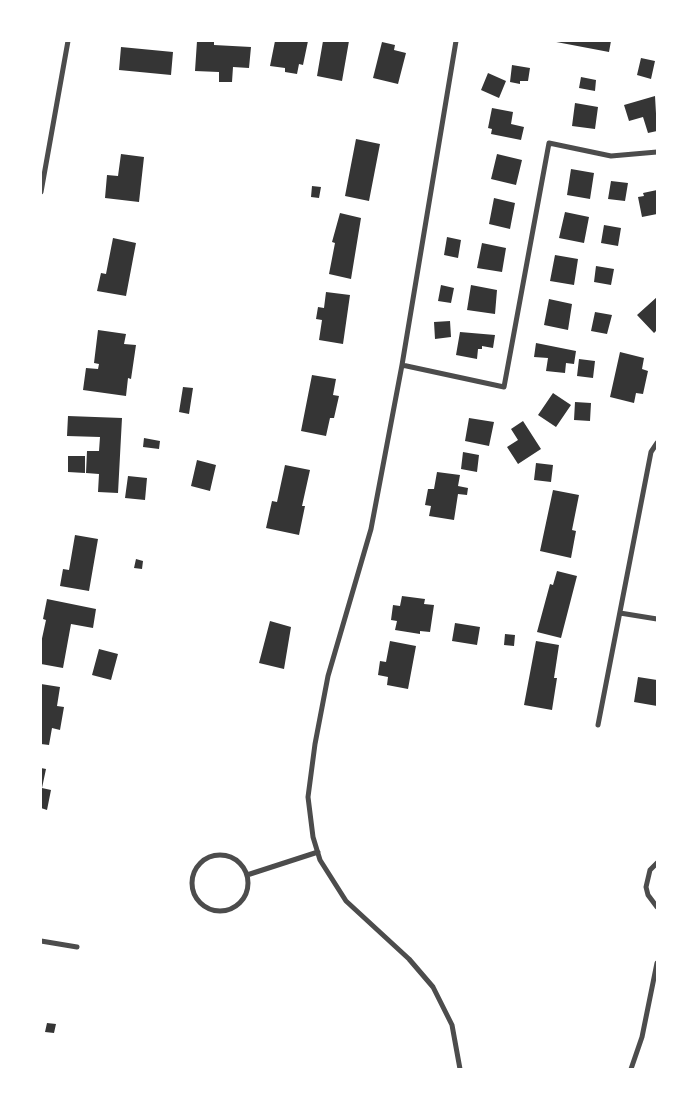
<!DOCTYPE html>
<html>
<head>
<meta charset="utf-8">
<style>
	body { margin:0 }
	#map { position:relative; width:698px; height:1110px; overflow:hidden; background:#fff; font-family:"Libre Baskerville",serif }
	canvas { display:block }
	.frame { position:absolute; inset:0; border:42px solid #fff; pointer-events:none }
</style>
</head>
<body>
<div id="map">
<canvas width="698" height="1110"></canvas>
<div class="frame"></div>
</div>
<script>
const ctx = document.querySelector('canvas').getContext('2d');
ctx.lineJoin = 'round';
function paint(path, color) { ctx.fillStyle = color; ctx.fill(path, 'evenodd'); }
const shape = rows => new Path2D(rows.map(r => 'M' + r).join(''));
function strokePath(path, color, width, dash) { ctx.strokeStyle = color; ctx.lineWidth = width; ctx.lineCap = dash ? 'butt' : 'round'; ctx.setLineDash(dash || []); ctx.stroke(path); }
const building = shape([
	[197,41,214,42,214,45,251,47,249,68,233,67,232,82,219,82,219,72,195,71],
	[275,41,308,41,303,65,299,64,297,74,285,72,285,68,270,66],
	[323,41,349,41,342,81,317,76],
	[551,41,611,41,609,52],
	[382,42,395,45,394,50,406,53,398,84,373,78],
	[121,47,173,52,171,75,119,70],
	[641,58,655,61,651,79,637,75],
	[512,65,530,68,528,81,520,81,520,84,510,82],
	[488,73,506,81,499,98,481,90],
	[581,77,596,80,595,91,579,88],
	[655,96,657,131,648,133,643,117,629,121,624,105],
	[575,103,598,107,595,129,572,126],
	[492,108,513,112,511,124,524,127,521,140,491,134,492,129,488,128],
	[356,139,380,144,369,201,345,196],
	[121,154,144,157,139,202,105,198,107,175,118,176],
	[497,154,522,160,516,185,491,179],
	[571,169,594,173,590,199,567,195],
	[611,181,628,183,625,201,608,199],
	[312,186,321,187,319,198,311,197],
	[657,190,657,214,642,217,638,197,644,196,643,193],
	[494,198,515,203,510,229,489,224],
	[565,212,589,217,584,243,559,238],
	[340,213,361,218,351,279,329,274,335,243,332,242],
	[604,225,621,228,618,246,601,243],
	[447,237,461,240,458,258,444,255],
	[113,238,136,243,126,296,97,291,101,273,106,274],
	[482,243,506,248,502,272,477,268],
	[555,255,578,259,574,285,550,281],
	[596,266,614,269,611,285,594,282],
	[441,285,454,288,451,303,438,301],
	[471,285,497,290,495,314,467,310],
	[326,292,350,295,343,344,319,340,322,320,316,319,318,307,324,308],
	[657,297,657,330,654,333,637,315],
	[549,299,572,304,568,330,544,325],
	[595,312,612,315,607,334,591,331],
	[450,321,451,337,435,339,434,322],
	[98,330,126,334,124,344,136,345,131,379,128,378,126,396,83,390,86,368,98,369,99,364,94,363],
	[460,332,495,335,493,348,482,346,482,349,478,349,477,359,456,355],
	[536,343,576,351,574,364,566,363,565,373,546,371,548,358,534,357],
	[620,352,644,358,642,369,648,371,643,394,636,393,634,403,610,397],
	[579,359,595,361,593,378,577,376],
	[312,375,336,379,333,395,339,396,334,418,330,418,326,436,301,431],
	[183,387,193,388,189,414,179,412],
	[553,393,571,405,556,427,538,415],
	[575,402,591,403,590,421,574,420],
	[68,416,122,418,118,493,98,492,99,474,86,473,87,451,99,451,100,437,67,436],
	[469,418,494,422,489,446,465,441],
	[523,421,541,449,518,464,507,447,518,440,511,429],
	[144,438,160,441,159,449,143,447],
	[463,452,479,455,477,472,461,469],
	[68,456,85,456,85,473,68,472],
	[197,460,216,465,210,491,191,486],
	[536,463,553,465,551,482,534,480],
	[285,465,310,470,302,506,305,506,299,535,266,528,272,501,277,502],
	[437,472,460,475,458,486,468,488,467,495,458,494,454,520,429,516,431,506,425,505,428,489,434,489],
	[128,476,147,478,145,500,125,498],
	[553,490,579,495,572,530,576,531,571,558,540,551],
	[75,535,98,539,89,591,60,586,63,569,69,570],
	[136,559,143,561,142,569,134,568],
	[557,571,577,576,561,638,537,632,550,584,553,585],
	[402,596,425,599,424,604,434,605,430,632,420,631,420,634,395,630,397,621,391,620,393,605,400,606],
	[47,599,96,609,93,628,71,624,63,668,41,664,41,643,46,620,43,619],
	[270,621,291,627,284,669,259,663],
	[455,623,480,627,477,645,452,641],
	[505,634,515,635,514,646,504,645],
	[390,641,416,646,408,689,387,685,388,677,378,675,380,661,386,662],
	[536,641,559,645,554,678,557,678,552,710,524,705],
	[99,649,118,654,111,680,92,675],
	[638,677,657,680,657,706,634,702],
	[41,684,60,687,57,706,64,707,60,730,52,728,49,745,41,744],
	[41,768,46,769,42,788,51,790,47,810,41,808],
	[47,1023,56,1024,54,1033,45,1032]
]);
const minor = shape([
	[456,41,402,365,371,529,328,676,315,744,308,797,313,837,320,860,346,901,409,959,433,987,452,1025,460,1069],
	[41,192,68,41],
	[402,365,504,387,549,143,611,156,657,152],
	[620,613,657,619],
	[598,725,651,452,657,443],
	'192 883a28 28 0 1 1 56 0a28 28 0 1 1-56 0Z',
	[657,863,650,870,646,887,648,895,657,907],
	[247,875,318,852],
	[41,941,77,947],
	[631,1069,642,1037,657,963]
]);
paint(building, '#353535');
strokePath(minor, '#4c4c4c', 5);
</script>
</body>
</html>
